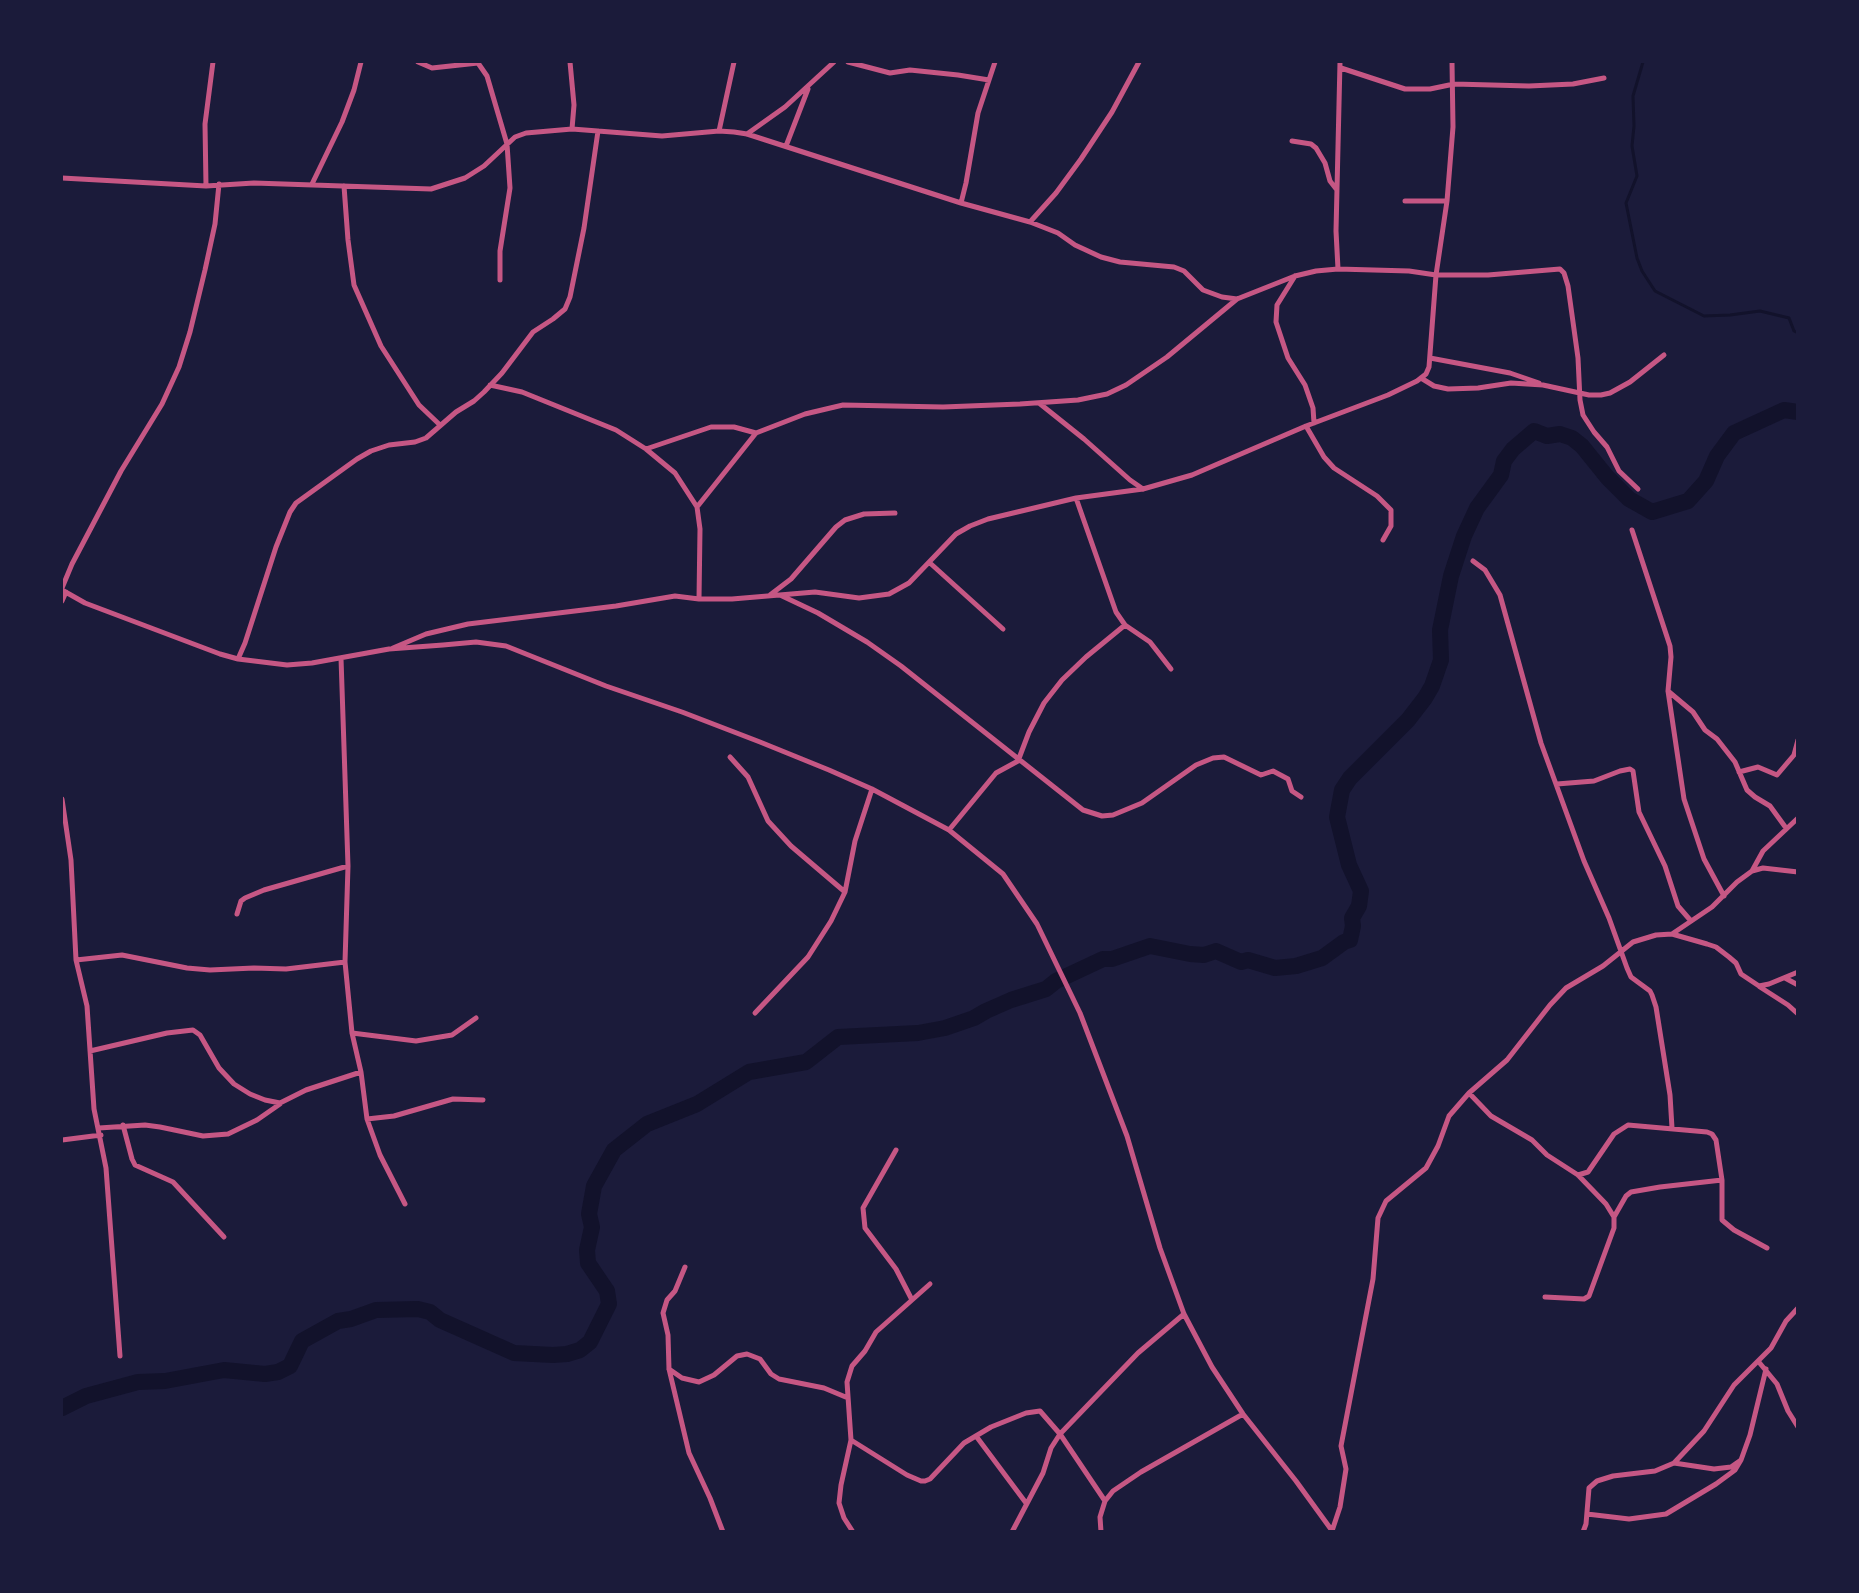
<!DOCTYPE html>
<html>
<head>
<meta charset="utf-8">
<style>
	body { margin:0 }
	#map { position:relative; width:1859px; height:1593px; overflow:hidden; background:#1b1b3a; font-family:Cabin,sans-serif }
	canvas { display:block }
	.frame { position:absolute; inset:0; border:63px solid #1b1b3a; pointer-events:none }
</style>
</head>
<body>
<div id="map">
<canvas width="1859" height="1593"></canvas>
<div class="frame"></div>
</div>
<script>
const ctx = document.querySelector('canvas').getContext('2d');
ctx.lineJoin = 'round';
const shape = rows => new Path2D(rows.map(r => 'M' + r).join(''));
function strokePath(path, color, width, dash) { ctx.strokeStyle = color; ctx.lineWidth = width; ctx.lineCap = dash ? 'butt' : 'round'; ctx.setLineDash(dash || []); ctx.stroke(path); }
const stream = shape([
	[1643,62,1633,96,1634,126,1632,146,1637,176,1626,203,1637,258,1642,271,1655,291,1704,316,1730,315,1760,311,1789,318,1794,331,1798,333]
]);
const river = shape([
	[62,1408,86,1396,138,1382,165,1381,224,1370,265,1374,278,1372,290,1366,302,1341,338,1321,351,1319,376,1310,418,1309,430,1312,440,1320,514,1353,553,1355,567,1354,580,1350,590,1342,609,1304,607,1291,588,1263,587,1250,592,1227,589,1214,594,1186,614,1150,647,1124,697,1104,749,1072,806,1062,838,1037,918,1033,945,1028,974,1018,986,1011,1011,1000,1046,989,1056,981,1103,959,1112,959,1150,946,1190,954,1204,955,1216,951,1241,962,1248,960,1275,968,1296,966,1322,958,1344,942,1350,940,1353,926,1352,918,1359,906,1361,891,1349,865,1337,817,1342,790,1350,778,1408,720,1425,698,1432,686,1441,660,1440,630,1451,576,1464,536,1477,508,1501,475,1504,461,1513,449,1534,431,1547,436,1560,434,1572,438,1582,446,1607,477,1629,499,1652,512,1688,501,1706,481,1717,456,1734,433,1784,410,1798,412]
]);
const minor = shape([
	[418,62,432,68,478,63,487,76,507,144,510,188,500,251,500,280],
	[570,62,574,105,572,129],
	[848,62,890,73,910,70,958,75,989,80],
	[1341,68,1405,89,1430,89,1454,84,1529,86,1573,84,1604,78],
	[719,131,734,62],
	[747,134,785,107,834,62],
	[1292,141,1311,144,1316,148,1325,163,1330,181,1337,190],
	[786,146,808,89],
	[62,178,206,186,254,183,431,189,465,178,484,166,515,137,526,133,572,129,662,136,719,131,734,132,747,134,961,203,1030,222,1058,233,1075,245,1101,257,1120,262,1174,267,1184,271,1203,290,1222,297,1237,299,1295,276,1316,271,1338,269,1409,271,1436,275,1488,275,1560,269,1564,273,1568,286,1578,358,1580,400,1583,415,1594,432,1607,447,1619,471,1638,489],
	[312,184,342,122,354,90,361,62],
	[206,186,205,124,213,62],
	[344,186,348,240,354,285,381,346,419,405,440,425],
	[1405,201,1447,201],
	[961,203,966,183,978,113,995,62],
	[1030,222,1056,193,1081,159,1112,112,1139,62],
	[1338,269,1336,231,1340,62],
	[1295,276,1277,305,1276,322,1288,358,1305,385,1313,408,1314,423],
	[1430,358,1510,373,1539,383],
	[1421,378,1434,386,1448,389,1478,388,1511,383,1543,385,1589,395,1601,395,1610,393,1630,382,1664,355],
	[490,385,522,392,616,430,646,449,675,473,697,507,700,529,699,599],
	[1039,403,1084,439,1130,480,1143,489],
	[1306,426,1324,457,1334,468,1377,496,1391,510,1391,526,1383,540],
	[646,449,711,427,734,427,756,433],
	[1076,498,1116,612,1125,625,1150,642,1171,669],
	[697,507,756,433,805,414,843,405,943,407,1020,404,1078,400,1107,394,1126,385,1167,357,1237,299],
	[1632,530,1670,646,1671,657,1668,691,1684,799,1704,859,1724,896],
	[1473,561,1485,570,1500,595,1541,743,1584,861,1609,918,1627,968,1631,977,1650,991,1652,995,1656,1007,1670,1095,1672,1128],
	[930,563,1003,629],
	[62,588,72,564,121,471,162,404,179,367,190,332,205,270,215,224,219,184],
	[62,590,85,603,220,654,238,659,287,665,312,663,389,649,443,645,476,642,506,646,606,686,682,712,760,742,829,770,872,789,949,830,1003,874,1037,924,1080,1013,1127,1136,1160,1248,1184,1314,1212,1367,1243,1414,1296,1481,1333,1532],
	[770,595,791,579,836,527,845,520,864,514,895,513],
	[780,595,818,613,867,642,901,666,1083,810,1102,816,1113,815,1142,803,1196,765,1213,758,1224,757,1261,775,1273,771,1288,779,1292,791,1301,797],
	[62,601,66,592],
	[393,648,426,634,468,624,616,606,675,596,699,599,732,599,815,592,859,598,889,594,909,583,956,534,970,526,988,519,1076,498,1143,489,1192,475,1306,426,1388,395,1417,381,1426,374,1429,367,1436,275,1447,201,1453,127,1452,62],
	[341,658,348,866,345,962,352,1033,361,1072,367,1119,380,1155,405,1204],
	[238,659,245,643,276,547,290,512,296,503,357,459,371,451,389,445,415,442,426,438,456,412,474,401,484,392,502,373,533,332,553,319,565,309,570,297,584,228,598,131],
	[1668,691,1693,712,1705,730,1717,739,1735,762,1747,790,1755,797,1770,806,1786,828],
	[730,757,748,777,768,821,791,846,845,892],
	[1739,772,1758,767,1777,775,1794,755,1798,740],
	[1557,784,1594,781,1620,771,1630,769,1633,771,1639,812,1665,866,1678,906,1691,921],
	[62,799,71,860,76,960,87,1006,94,1109,106,1168,120,1356],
	[949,830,996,773,1018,761,1029,732,1044,703,1062,680,1086,657,1125,625],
	[1752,871,1763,868,1798,872],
	[237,914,241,901,245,898,264,890,348,866],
	[1672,934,1712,907,1737,882,1752,871,1763,851,1798,818],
	[76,960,122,955,187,968,210,970,254,968,286,969,345,962],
	[1785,978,1798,985],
	[1760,987,1788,1005,1798,1014],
	[755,1013,808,957,831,921,845,892,855,841,872,789],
	[352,1033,416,1041,452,1035,476,1018],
	[90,1051,167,1033,193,1030,200,1035,219,1068,234,1084,250,1094,265,1100,280,1103,306,1090,361,1072],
	[1469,1093,1491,1116,1532,1140,1547,1155,1578,1175,1606,1204,1614,1217,1614,1228,1589,1296,1584,1299,1545,1297],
	[367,1119,394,1116,453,1099,483,1100],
	[123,1125,132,1159,135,1165,173,1182,224,1237],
	[99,1128,145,1125,160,1127,203,1136,228,1134,257,1120,280,1104],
	[62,1140,101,1135],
	[896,1150,863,1208,865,1228,896,1269,911,1298],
	[1578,1175,1588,1172,1614,1134,1628,1125,1707,1132,1712,1134,1716,1140,1722,1180,1722,1220,1734,1230,1767,1248],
	[1614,1217,1626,1196,1631,1192,1660,1187,1722,1180],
	[685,1267,675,1291,667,1300,663,1313,668,1335,669,1369,689,1453,710,1498,723,1532],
	[1758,1361,1777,1384,1788,1411,1798,1427],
	[669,1369,682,1378,699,1382,714,1375,737,1356,747,1354,760,1359,771,1374,779,1379,824,1388,848,1398],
	[976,1436,1026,1503],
	[851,1440,907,1475,921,1481,925,1481,930,1479,964,1443,991,1427,1026,1413,1040,1411,1060,1434,1105,1501],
	[1674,1463,1714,1469,1731,1467,1741,1460,1750,1435,1766,1369],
	[1587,1514,1629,1519,1666,1514,1716,1484,1735,1470,1741,1460],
	[1332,1531,1340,1507,1346,1469,1341,1446,1373,1279,1378,1218,1386,1201,1426,1168,1438,1146,1449,1116,1469,1093,1507,1060,1550,1005,1566,988,1603,966,1633,942,1656,935,1672,934,1707,944,1716,947,1729,957,1736,963,1741,974,1759,986,1769,984,1798,972],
	[853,1532,844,1518,839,1503,841,1485,851,1440,847,1382,852,1366,865,1351,876,1332,930,1284],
	[1012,1532,1043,1473,1051,1448,1060,1434,1138,1353,1184,1314],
	[1101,1532,1100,1517,1105,1501,1113,1491,1141,1472,1243,1414],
	[1583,1532,1586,1524,1589,1488,1597,1481,1613,1476,1655,1471,1674,1463,1704,1431,1734,1385,1771,1348,1786,1321,1798,1308]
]);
strokePath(stream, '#12122b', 3);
strokePath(river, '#12122b', 16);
strokePath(minor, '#c65784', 5);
</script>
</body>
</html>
